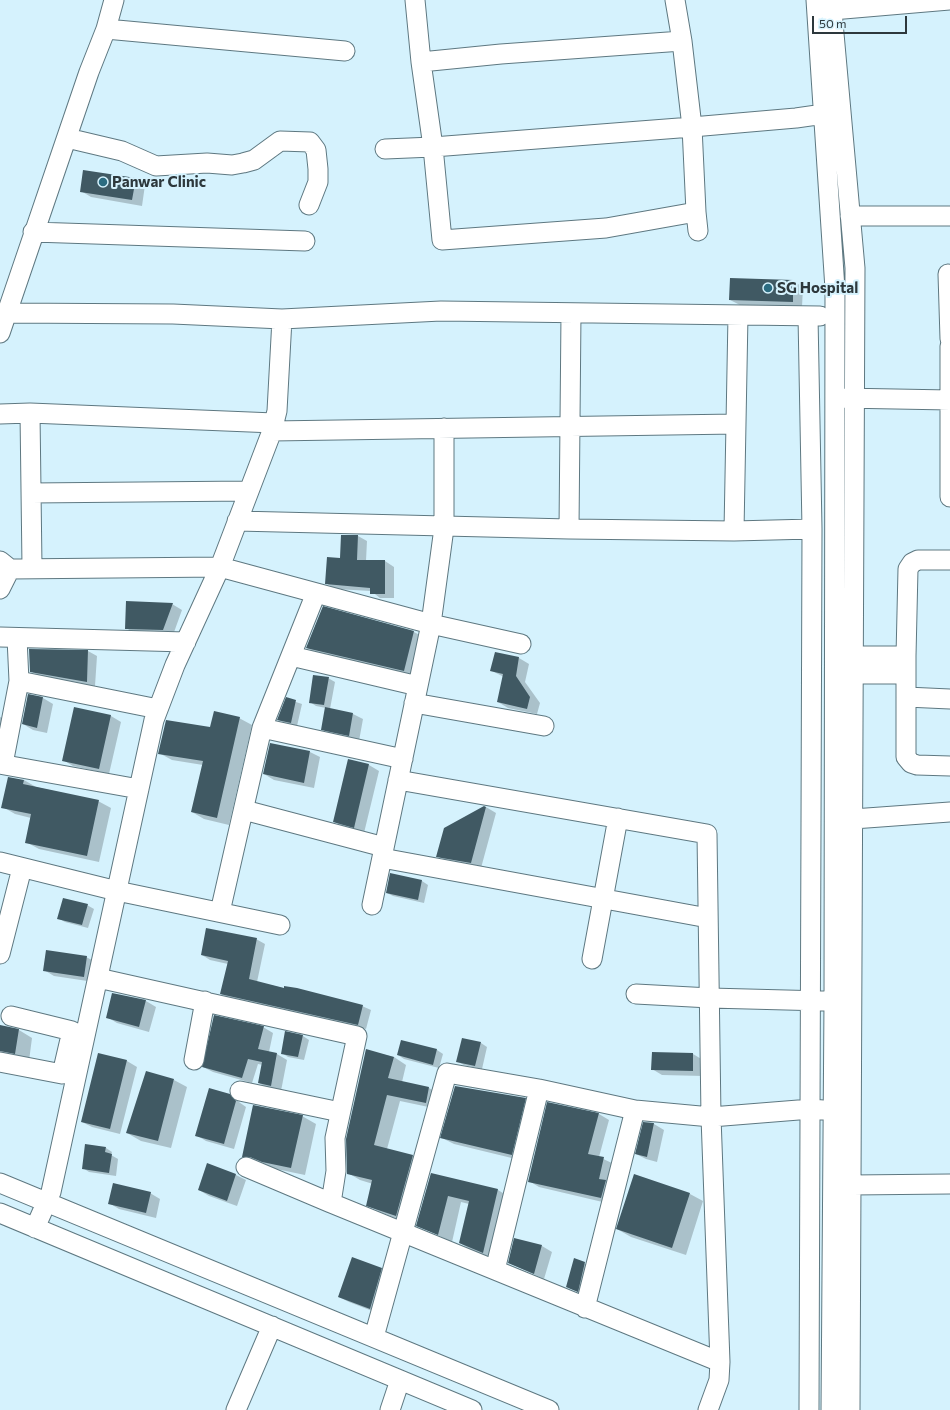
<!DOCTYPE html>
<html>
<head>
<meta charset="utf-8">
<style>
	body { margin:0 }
	#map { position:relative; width:950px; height:1410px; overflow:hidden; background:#d5f2fd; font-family:Commissioner,sans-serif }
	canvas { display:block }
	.scale { position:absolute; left:812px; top:16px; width:95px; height:18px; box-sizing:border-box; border:2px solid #2d383c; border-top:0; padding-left:5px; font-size:12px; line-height:14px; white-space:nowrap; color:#2d383c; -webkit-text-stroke:3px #d5f2fd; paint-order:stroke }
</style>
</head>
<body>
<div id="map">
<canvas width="950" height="1410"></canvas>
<div class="scale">50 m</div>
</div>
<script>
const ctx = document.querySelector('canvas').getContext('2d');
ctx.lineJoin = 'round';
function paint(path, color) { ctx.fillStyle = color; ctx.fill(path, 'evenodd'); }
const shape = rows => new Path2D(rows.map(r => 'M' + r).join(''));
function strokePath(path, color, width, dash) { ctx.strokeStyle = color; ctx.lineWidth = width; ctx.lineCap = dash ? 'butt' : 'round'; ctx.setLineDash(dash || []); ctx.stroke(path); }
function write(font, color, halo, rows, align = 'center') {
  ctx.font = font + ' Commissioner,sans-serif'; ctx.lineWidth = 4; ctx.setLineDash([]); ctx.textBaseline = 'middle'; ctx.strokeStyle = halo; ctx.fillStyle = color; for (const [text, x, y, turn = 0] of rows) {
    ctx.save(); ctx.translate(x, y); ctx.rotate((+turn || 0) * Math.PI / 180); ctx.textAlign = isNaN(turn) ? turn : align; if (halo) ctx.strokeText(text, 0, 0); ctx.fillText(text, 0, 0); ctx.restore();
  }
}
const shadow = shape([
	[135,179,145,185,142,206,91,197,81,191],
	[793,281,803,287,802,307,740,305,730,300],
	[358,536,367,541,366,561,385,561,394,567,394,598,380,598,371,591,335,589,326,583],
	[172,604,182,610,173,635,136,634,126,628],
	[414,632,427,639,417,678,320,655,307,648],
	[88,651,97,656,95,686,40,677,31,671],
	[496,653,519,658,529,664,525,682,540,703,537,714,508,708,498,702,504,677,492,671],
	[328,678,335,682,330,709,353,714,363,719,359,741,332,735,322,729,326,708,316,706,310,702],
	[28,695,43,698,53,704,47,733,33,730,23,724],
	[287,699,302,704,297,726,285,723,278,720],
	[75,708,111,716,121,722,109,774,73,766,63,760],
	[0,717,6,720,0,735],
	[239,718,252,725,229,825,204,819,192,812,203,765,172,760,159,753,211,729],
	[310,752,320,757,314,788,274,780,264,774],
	[349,761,369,765,379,771,364,833,345,828,335,822],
	[24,780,36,787,98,801,111,808,99,862,39,849,26,842,31,818,15,814,3,807],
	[486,807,496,813,481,868,448,862,438,856],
	[391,874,422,881,428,885,424,903,393,896,387,893],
	[87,905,94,909,88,928,65,922,58,918],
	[256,939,265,944,257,982,362,1006,371,1010,366,1029,230,999,221,994,228,964,210,960,202,955],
	[86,957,96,962,94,982,54,976,44,970],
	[146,1001,156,1007,149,1032,117,1023,107,1017],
	[0,1027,19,1030,32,1038,29,1061,0,1063],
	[263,1027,273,1033,269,1052,277,1054,287,1060,281,1091,269,1089,259,1083,263,1065,258,1064,252,1083,213,1072,203,1067],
	[303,1036,309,1040,304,1060,288,1057,282,1053],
	[481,1043,487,1047,482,1069,464,1065,458,1062],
	[366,1050,394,1057,406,1065,402,1082,429,1088,441,1095,438,1109,400,1101,387,1149,413,1156,425,1163,408,1223,380,1212,367,1205,373,1184,360,1180,348,1173],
	[437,1050,443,1054,439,1068,404,1059,398,1055],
	[653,1053,693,1054,703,1060,703,1076,662,1075,652,1069],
	[99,1054,127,1061,137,1067,120,1134,92,1127,82,1122],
	[174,1080,187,1087,171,1148,141,1141,127,1133],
	[229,1095,246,1107,234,1149,206,1141,196,1135],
	[525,1099,537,1106,524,1161,454,1144,442,1138],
	[548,1103,599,1114,609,1120,599,1157,614,1164,611,1204,539,1187,529,1181],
	[302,1116,316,1124,305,1175,276,1169,264,1164,256,1164,243,1157],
	[644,1123,654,1124,664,1130,657,1162,646,1159,636,1154],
	[106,1148,112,1152,111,1155,118,1159,116,1176,89,1172,83,1168],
	[208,1165,236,1175,246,1180,237,1206,209,1196,199,1190],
	[431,1174,498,1190,511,1198,497,1259,473,1251,460,1243,469,1204,461,1202,452,1242,417,1225],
	[150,1193,160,1199,156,1218,119,1209,109,1203],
	[690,1194,703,1201,686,1255,631,1237,617,1229],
	[542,1246,552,1252,544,1279,509,1263],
	[574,1260,591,1266,584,1295,567,1287],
	[381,1269,391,1274,380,1314,349,1302,339,1297]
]);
const building = shape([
	[83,170,136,178,132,200,80,192],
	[730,278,793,280,793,302,729,300],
	[341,535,358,535,357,560,385,560,385,594,370,594,370,588,325,584,327,557,340,558],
	[126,601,173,603,163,630,125,629],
	[323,606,414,631,404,671,306,648],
	[29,649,88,650,87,682,30,672],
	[495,652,519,657,516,676,530,697,527,709,497,702,503,674,490,671],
	[313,675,329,677,324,705,309,703],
	[28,694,43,697,37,728,22,724],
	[286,697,296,700,291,723,277,720],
	[74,707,111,715,99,769,62,761],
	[325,707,353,713,349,736,321,730],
	[214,711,240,717,217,818,191,812,203,761,158,754,166,720,210,727],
	[270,743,310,751,304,783,263,774],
	[348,759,369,764,354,828,333,822],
	[8,777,24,780,23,784,99,800,87,856,25,843,31,814,1,808],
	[484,806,486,807,471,863,436,857,444,828],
	[390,873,422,880,418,900,386,893],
	[63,898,88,904,82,925,57,919],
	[206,928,257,938,249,979,284,988,284,986,297,988,363,1005,358,1025,220,994,228,961,201,955],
	[46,950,87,956,84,977,43,971],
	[112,993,146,1000,139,1027,106,1018],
	[214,1015,264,1026,258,1049,277,1053,271,1086,258,1083,262,1062,248,1059,242,1078,202,1067],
	[0,1025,19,1029,15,1054,0,1051],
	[285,1031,303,1035,298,1057,281,1054],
	[462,1038,481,1042,475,1066,456,1062],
	[401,1040,437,1049,433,1065,397,1055],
	[366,1049,394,1057,388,1078,429,1087,426,1103,387,1095,374,1145,413,1155,396,1216,366,1206,372,1180,347,1174,346,1139],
	[652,1052,693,1053,693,1071,651,1070],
	[98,1053,127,1060,110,1129,81,1122],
	[146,1071,174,1079,158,1141,126,1133],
	[455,1086,526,1098,512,1155,440,1138],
	[209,1088,230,1094,236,1101,224,1144,195,1136],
	[547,1102,599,1113,588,1154,604,1157,599,1179,606,1180,601,1198,528,1182],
	[253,1105,303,1115,291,1168,262,1162,250,1157,242,1157],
	[643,1122,654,1123,647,1157,635,1154],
	[85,1144,106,1147,105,1152,112,1154,109,1173,82,1169],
	[207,1163,236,1174,227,1201,198,1190],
	[431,1173,498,1189,483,1253,459,1243,469,1201,448,1196,438,1235,416,1226],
	[634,1174,690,1193,672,1248,616,1229],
	[113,1183,151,1192,146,1213,108,1204],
	[514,1238,542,1245,534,1274,508,1263],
	[352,1257,382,1268,370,1309,338,1297],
	[574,1258,585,1262,578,1292,566,1287]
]);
const minor = shape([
	[675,0,682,41],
	[816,0,835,289,834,1001,831,1410],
	[831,0,855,268,850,1410],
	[832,10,950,0],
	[106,29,345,51],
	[421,62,501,54,682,41,692,127,796,118,824,114],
	[67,138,122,151,156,166,207,163,232,165,243,163,254,160,280,141,310,142,316,150,318,169,318,182,309,205],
	[385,149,433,147,692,127,696,212,606,228,442,240,433,147,421,62,415,0],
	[696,212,698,231],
	[850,216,950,216],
	[33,232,305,241],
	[948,274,950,339],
	[7,313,173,314,282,319,277,411,272,431,220,567,175,665,154,720,51,1192,35,1228],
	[808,316,812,529,809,1410],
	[282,319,441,311,820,316],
	[0,333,89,72,106,29,114,0],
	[950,346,950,497],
	[841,398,950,400],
	[30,413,32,567],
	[0,414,30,413,274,423],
	[272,431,736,424],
	[31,493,249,491],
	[237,521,569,529,734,531,812,529],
	[569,529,571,313],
	[734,531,738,315],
	[950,560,918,560,912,563,908,569,906,656,906,757,911,763,917,765,950,766],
	[0,561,10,569,220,567,431,624,521,644],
	[0,589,10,569],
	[0,637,186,642],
	[291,656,418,686],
	[853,656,906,656],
	[853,674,906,674],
	[19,681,158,709],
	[906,697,950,699],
	[414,703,544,726],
	[262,728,403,759],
	[0,764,139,789],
	[3,764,19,681,17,638],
	[398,780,707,834,711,1117,720,1362,719,1380,708,1410],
	[244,810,384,847],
	[842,818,853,819,950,812],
	[382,858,708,918],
	[0,862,117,891,280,925],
	[372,905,431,624,444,528,444,428],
	[220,912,262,728,316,593],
	[0,954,22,868],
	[592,959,618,818],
	[98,978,357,1036,335,1138,336,1171,331,1203,720,1362],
	[636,994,710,998,824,1001],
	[194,1060,205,1001],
	[0,1062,62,1074,72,1031,11,1016],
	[240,1091,340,1112],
	[246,1167,331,1203],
	[0,1183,549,1410],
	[852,1185,950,1184],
	[0,1213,472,1410],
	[495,1270,539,1089],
	[585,1308,635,1110],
	[374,1337,447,1073,539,1089,635,1110,711,1117,811,1109,823,1110],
	[236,1410,272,1326],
	[390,1410,400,1380]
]);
const markers = [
	[103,182,5,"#2c6c81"],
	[768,288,5,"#2c6c81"]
];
const poiNames = [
	["Panwar Clinic",112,182],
	["SG Hospital",777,288]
];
paint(shadow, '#0003');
paint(building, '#405963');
strokePath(minor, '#5e7881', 21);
strokePath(minor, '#fff', 19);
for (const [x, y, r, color] of markers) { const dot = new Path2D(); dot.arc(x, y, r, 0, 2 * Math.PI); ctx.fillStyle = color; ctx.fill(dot); strokePath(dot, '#d5f2fd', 1.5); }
write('bold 15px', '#2d383c', '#d5f2fd', poiNames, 'left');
</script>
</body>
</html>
